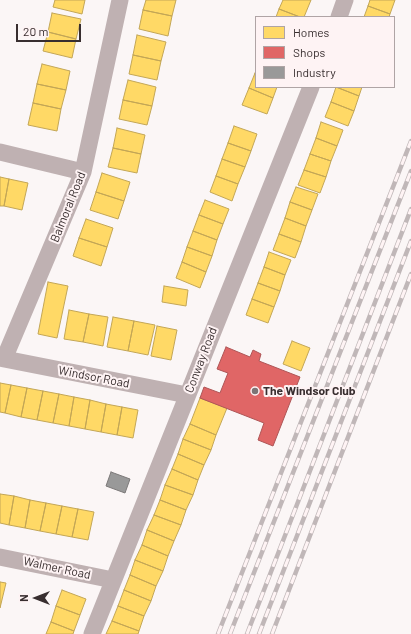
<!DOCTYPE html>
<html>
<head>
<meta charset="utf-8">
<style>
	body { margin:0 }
	#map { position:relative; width:411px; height:634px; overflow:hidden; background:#fbf6f6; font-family:Barlow,sans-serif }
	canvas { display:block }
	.legend { position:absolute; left:255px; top:16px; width:140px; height:72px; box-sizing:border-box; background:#fef3f4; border:1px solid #afa4a5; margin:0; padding:5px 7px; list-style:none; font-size:12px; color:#382e2f }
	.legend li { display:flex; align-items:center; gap:8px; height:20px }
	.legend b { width:20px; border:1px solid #afa4a5 }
	.north { position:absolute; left:16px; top:578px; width:40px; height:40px; -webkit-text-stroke:3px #fef3f4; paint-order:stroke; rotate:270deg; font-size:11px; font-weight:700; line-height:16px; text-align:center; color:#382e2f }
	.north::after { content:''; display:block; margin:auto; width:14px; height:18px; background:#382e2f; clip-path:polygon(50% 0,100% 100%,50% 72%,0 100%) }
	.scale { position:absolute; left:16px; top:24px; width:65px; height:18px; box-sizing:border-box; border:2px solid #382e2f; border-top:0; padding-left:5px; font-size:12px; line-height:14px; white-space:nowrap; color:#382e2f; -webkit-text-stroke:3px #fef3f4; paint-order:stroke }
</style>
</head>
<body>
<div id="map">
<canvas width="411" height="634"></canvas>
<ul class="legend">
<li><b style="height:11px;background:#ffd966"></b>Homes</li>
<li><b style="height:11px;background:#e06666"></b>Shops</li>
<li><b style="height:11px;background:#999"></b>Industry</li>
</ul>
<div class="north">N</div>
<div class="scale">20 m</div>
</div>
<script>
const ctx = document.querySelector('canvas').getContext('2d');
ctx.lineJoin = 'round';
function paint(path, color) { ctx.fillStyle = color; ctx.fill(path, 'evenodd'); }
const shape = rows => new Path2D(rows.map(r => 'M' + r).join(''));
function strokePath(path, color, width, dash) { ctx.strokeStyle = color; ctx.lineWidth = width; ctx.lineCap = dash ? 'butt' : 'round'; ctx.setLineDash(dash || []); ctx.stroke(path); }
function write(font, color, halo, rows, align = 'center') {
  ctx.font = font + ' Barlow,sans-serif'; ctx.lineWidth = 4; ctx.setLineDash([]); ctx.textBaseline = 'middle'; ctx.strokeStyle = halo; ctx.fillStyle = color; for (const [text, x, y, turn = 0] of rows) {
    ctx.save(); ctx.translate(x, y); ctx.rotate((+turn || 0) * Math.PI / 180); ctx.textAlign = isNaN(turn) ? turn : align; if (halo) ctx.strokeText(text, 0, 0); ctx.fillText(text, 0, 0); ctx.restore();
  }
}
const homes = shape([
	[55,0,85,0,82,14,53,7,55,0],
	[146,0,176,0,172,16,143,10,146,0],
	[283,0,311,0,304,17,300,17,279,9,283,0],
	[370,0,395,0,390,14,368,6,370,0],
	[368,6,390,14,389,17,364,17,368,6],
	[279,9,300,17,276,17,279,9],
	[143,10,172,16,168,36,139,29,143,10],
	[52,13,81,19,76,39,48,32,52,13],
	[48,32,76,39,72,58,43,51,48,32],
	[137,35,166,42,161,61,133,55,137,35],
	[133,55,161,61,157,80,129,74,133,55],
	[42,64,70,71,66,90,37,84,42,64],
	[255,73,256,87,277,87,273,98,249,88,255,73],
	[128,80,156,87,152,106,123,100,128,80],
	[37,84,66,90,61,109,33,103,37,84],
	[336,87,359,96,354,111,331,102,336,87],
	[336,87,362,87,359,96,336,87],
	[249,88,273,98,267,114,242,105,249,88],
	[123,100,152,106,147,125,119,119,123,100],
	[331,102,354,111,348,126,325,117,331,102],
	[33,103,61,109,57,131,28,125,33,103],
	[321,122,343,130,337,146,316,138,321,122],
	[234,126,257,134,251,151,228,143,234,126],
	[117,128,145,135,141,154,113,148,117,128],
	[316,138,337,146,331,161,310,154,316,138],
	[228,143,251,151,245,167,222,159,228,143],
	[113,148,141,154,137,173,108,167,113,148],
	[310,154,331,161,326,177,304,170,310,154],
	[222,159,245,167,238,184,216,176,222,159],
	[304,170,326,177,320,193,298,185,304,170],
	[102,173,130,182,124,201,96,192,102,173],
	[216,176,238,184,232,201,210,192,216,176],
	[0,177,9,179,4,206,0,206,0,177],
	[9,179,28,183,22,210,4,206,9,179],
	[296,187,318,194,312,210,290,202,296,187],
	[96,192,124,201,118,219,90,210,96,192],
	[205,200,229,209,223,224,199,215,205,200],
	[290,202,312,210,306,226,285,218,290,202],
	[199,215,223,224,217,240,193,231,199,215],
	[285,218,306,226,301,242,279,234,285,218],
	[86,219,113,228,107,247,79,238,86,219],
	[193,231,217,240,212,256,187,247,193,231],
	[279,234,301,242,295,258,273,250,279,234],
	[79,238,107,247,101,266,73,256,79,238],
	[187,247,212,256,206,272,182,262,187,247],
	[269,252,291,260,285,275,264,267,269,252],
	[182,262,206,272,200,288,176,278,182,262],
	[264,267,285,275,280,291,258,283,264,267],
	[48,282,68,286,57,338,38,334,48,282],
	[258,283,280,291,274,307,252,299,258,283],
	[164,286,188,290,186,306,162,302,164,286],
	[252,299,274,307,268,323,246,315,252,299],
	[69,310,89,314,83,342,64,339,69,310],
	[89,314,108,317,103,346,83,342,89,314],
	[113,317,134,321,128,351,107,347,113,317],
	[134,321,155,325,148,355,128,351,134,321],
	[157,326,177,330,171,360,151,356,157,326],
	[292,341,310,348,301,371,283,364,292,341],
	[0,383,11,385,5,413,0,412,0,383],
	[11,385,27,388,21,417,5,413,11,385],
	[27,388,43,391,37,420,21,417,27,388],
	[43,391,59,394,53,423,37,420,43,391],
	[59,394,74,397,69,426,53,423,59,394],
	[74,397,90,400,85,429,69,426,74,397],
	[200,398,227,408,216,435,190,424,200,398],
	[90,400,106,404,101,432,85,429,90,400],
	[106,404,122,407,117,435,101,432,106,404],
	[122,407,138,410,133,438,117,435,122,407],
	[190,424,216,435,211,450,183,439,190,424],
	[183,439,211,450,204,465,178,454,183,439],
	[178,454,204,465,198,480,172,469,178,454],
	[172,469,198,480,193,495,165,485,172,469],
	[165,485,193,495,186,510,160,500,165,485],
	[0,494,14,496,9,525,0,523,0,494],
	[14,496,30,500,25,528,9,525,14,496],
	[30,500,46,503,40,531,25,528,30,500],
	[160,500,186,510,181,525,154,515,160,500],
	[46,503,62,506,56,534,40,531,46,503],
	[62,506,78,509,72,537,56,534,62,506],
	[78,509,94,512,88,540,72,537,78,509],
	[154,515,181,525,174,541,147,530,154,515],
	[147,530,174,541,168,556,142,545,147,530],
	[142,545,168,556,163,571,135,560,142,545],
	[135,560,163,571,156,586,130,575,135,560],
	[130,575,156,586,151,601,124,590,130,575],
	[0,582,6,583,0,608,0,582],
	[62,590,86,599,80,615,56,606,62,590],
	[124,590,151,601,144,616,118,606,124,590],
	[56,606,80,615,74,631,51,622,56,606],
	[118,606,144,616,139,631,112,621,118,606],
	[112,621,139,631,138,634,106,634,112,621],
	[51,622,74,631,73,634,46,634,51,622]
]);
const shops = shape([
	[226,347,250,357,253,350,261,354,259,361,300,377,273,446,258,440,264,423,200,398,204,387,220,393,228,373,217,369,226,347]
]);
const industry = shape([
	[111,472,130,479,125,493,106,486,111,472]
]);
const street = shape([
	[339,17,345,0],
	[0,152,83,172],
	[0,358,187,395],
	[4,359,83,172,120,0],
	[0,557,113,580],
	[92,634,311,87]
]);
const rail = shape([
	[218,634,411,141],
	[230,634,411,171],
	[247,634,411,209],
	[259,634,411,241],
	[272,634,411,274]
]);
const markers = [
	[255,391,4,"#7c7475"]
];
const streetNames = [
	["Balmoral Road",68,207,-68],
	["Conway Road",201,360,-69],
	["Windsor Road",94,377,11],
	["Walmer Road",57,568,12]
];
const poiNames = [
	["The Windsor Club",263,391]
];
paint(homes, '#ffd966');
strokePath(homes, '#c3a656', 1);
paint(shops, '#e06666');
strokePath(shops, '#ae5556', 1);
paint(industry, '#999');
strokePath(industry, '#7c7979', 1);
strokePath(street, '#bfb1b2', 17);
strokePath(rail, '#c0b7b8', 4.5);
strokePath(rail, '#fef3f4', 3, [9]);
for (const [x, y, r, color] of markers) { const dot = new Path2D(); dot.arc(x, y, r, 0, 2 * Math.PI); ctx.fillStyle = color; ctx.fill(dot); strokePath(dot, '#fef3f4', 1.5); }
write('12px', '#382e2f', '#fef3f4', streetNames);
write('bold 12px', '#382e2f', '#fef3f4', poiNames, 'left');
</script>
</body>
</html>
